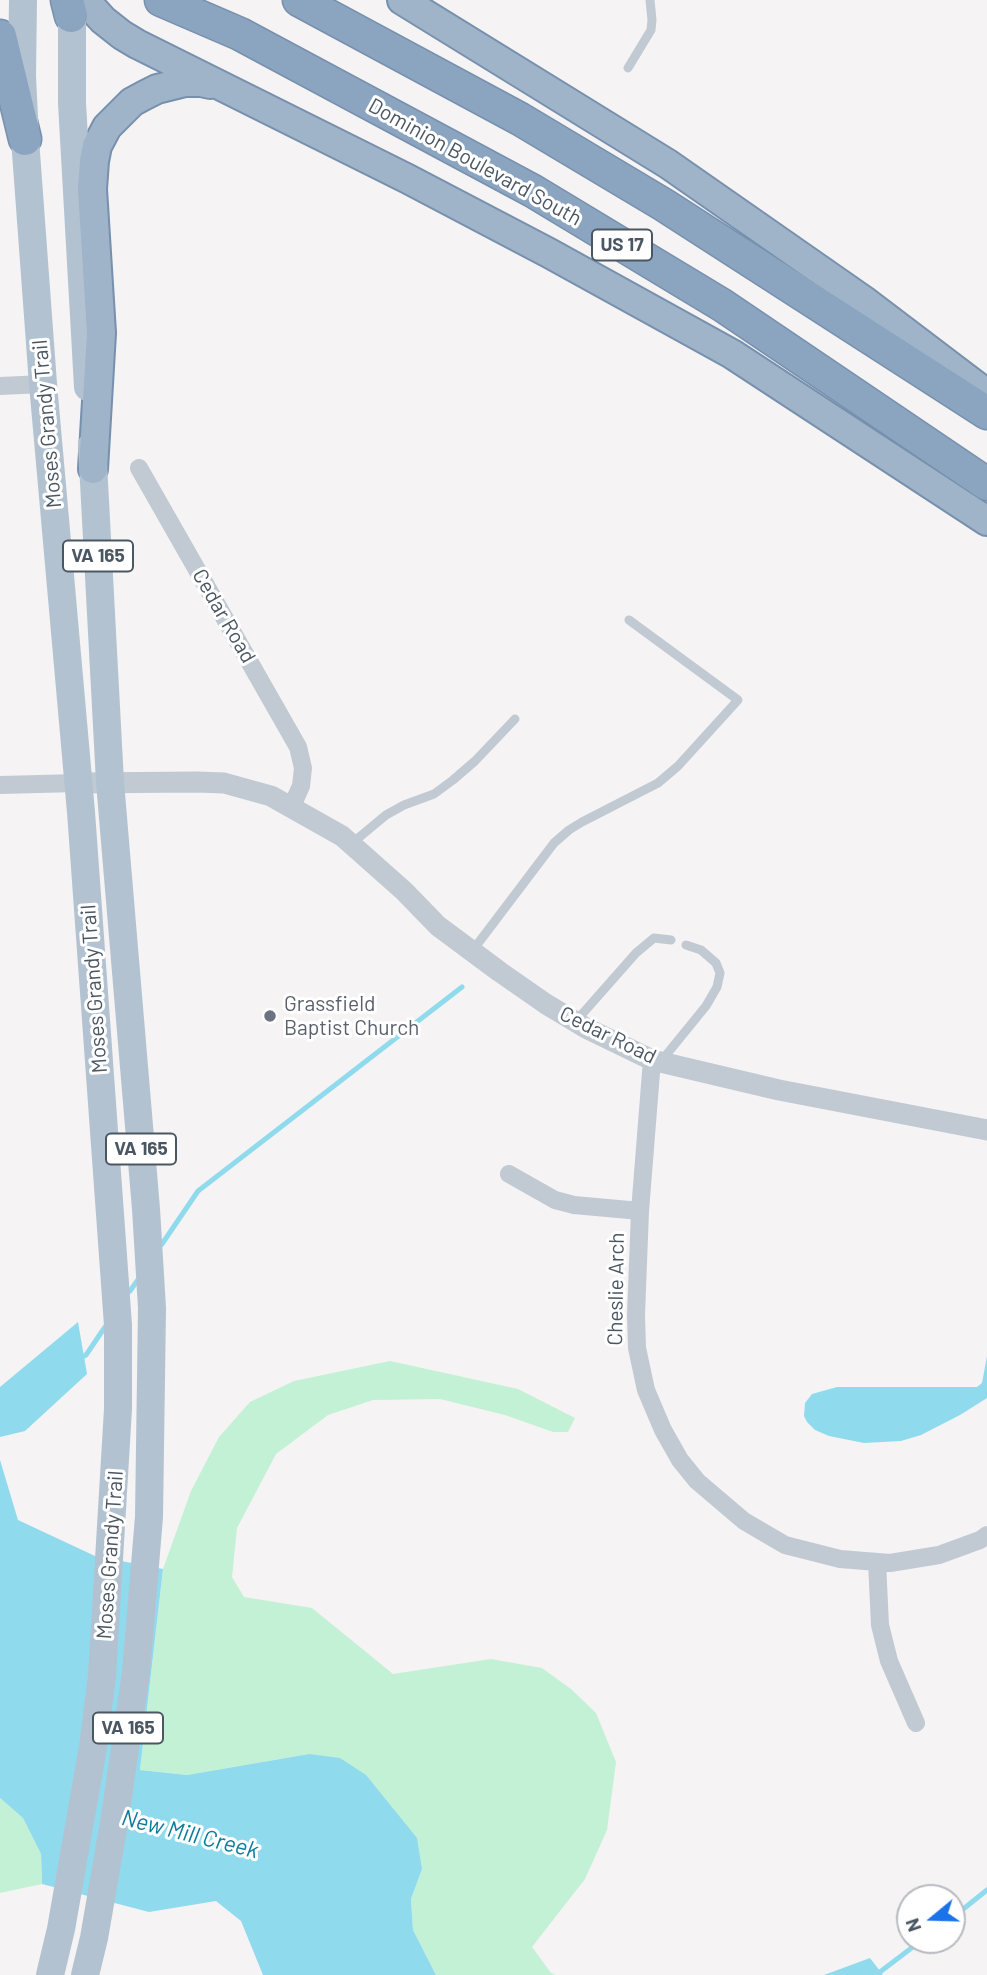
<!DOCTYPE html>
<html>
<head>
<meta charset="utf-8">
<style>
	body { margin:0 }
	#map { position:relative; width:987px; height:1975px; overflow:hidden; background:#f5f3f3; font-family:Barlow,sans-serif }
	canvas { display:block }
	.north { position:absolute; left:896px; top:1884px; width:70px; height:70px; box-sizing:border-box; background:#fff; border:2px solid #b7bbc0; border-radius:50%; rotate:251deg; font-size:19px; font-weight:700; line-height:28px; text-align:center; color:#4a5661 }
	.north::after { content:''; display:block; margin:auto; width:24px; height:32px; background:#1a73e8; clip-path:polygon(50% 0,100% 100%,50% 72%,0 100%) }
</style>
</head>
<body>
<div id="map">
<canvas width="987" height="1975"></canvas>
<div class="north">N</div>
</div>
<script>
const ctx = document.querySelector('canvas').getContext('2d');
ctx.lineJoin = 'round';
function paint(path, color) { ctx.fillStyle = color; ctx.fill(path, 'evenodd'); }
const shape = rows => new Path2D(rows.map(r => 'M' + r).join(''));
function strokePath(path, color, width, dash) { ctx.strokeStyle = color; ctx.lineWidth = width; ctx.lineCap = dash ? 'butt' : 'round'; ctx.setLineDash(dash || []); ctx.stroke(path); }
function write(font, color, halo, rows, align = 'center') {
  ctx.font = font + ' Barlow,sans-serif'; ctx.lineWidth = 6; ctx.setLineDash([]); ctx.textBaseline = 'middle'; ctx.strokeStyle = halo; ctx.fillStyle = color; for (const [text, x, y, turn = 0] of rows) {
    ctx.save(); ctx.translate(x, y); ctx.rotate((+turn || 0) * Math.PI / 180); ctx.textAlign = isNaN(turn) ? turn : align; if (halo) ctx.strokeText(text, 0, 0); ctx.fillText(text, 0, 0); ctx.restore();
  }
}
const green = shape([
	[390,1361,518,1389,575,1418,568,1432,553,1432,505,1415,440,1399,373,1400,328,1415,276,1454,237,1528,232,1577,244,1597,312,1608,393,1674,491,1659,542,1668,571,1689,596,1713,616,1762,607,1830,585,1879,532,1947,551,1973,556,1975,436,1975,413,1930,411,1899,422,1869,309,1754,187,1775,140,1770,163,1569,191,1491,219,1437,250,1402,294,1381],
	[0,1798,23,1818,41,1854,42,1884,0,1893]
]);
const water = shape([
	[78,1322,87,1374,25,1431,0,1437,0,1387],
	[987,1356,987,1398,960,1415,921,1435,901,1441,864,1443,829,1436,815,1430,807,1422,804,1416,805,1403,812,1394,837,1387,977,1387,982,1383],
	[0,1460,18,1520,95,1556,163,1569,140,1770,187,1775,309,1754,340,1758,366,1775,417,1838,422,1869,411,1899,413,1930,436,1975,263,1975,241,1921,216,1901,149,1912,42,1884,41,1854,23,1818,0,1798],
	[870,1958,883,1975,824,1975]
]);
const stream = shape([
	[162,1244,198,1191,462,987],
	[130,1291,137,1281],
	[78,1359,86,1355,105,1327],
	[952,1918,987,1890],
	[876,1975,922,1940]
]);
const service = shape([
	[628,68,651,30,652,20,650,0],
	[351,844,386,815,404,805,434,794,453,780,475,761,515,719],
	[473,950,554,843,569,830,582,822,658,783,678,766,738,700,629,620],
	[576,1021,636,953,654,938,671,940],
	[662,1060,706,1006,717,987,720,973,716,963,701,950,686,945]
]);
const minor = shape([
	[0,386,43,384],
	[139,468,298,747,303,768,301,786,292,806],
	[0,785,78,783],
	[652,1060,640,1211,636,1315,637,1348,646,1390,663,1430,680,1460,697,1481,744,1521,785,1545,840,1559,890,1563,939,1555,980,1540,987,1535],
	[509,1174,555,1200,574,1205,640,1211],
	[877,1562,880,1625,889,1661,916,1723]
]);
const tertiary = shape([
	[78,783,197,782,224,783,271,796,342,836,404,891,438,926,500,972,546,1004,586,1028,652,1060,779,1090,987,1130]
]);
const primary = shape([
	[23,0,22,76,25,139,43,384,81,812,118,1325,118,1409,102,1676,93,1747,61,1929,50,1975],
	[72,0,72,103,88,387],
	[85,1975,94,1938,115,1817,136,1672,149,1517,152,1308,146,1209,110,782,92,445]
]);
const trunk = shape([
	[87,0,93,9,103,20,122,35,137,44,408,179,549,253,732,354,987,521],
	[402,0,668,164,863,300,987,394],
	[93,469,101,333,92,189,94,161,97,146,107,127,132,102,145,95,157,89,185,82,201,82,210,84]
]);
const motorway = shape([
	[67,0,71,16],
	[161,0,240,34,533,191,722,305,987,484],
	[299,0,520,119,664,205,987,413],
	[0,36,25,139]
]);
const markers = [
	[270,1016,7,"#6b7280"]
];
const shields = [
	[622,245,60],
	[98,556,70],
	[141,1149,70],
	[128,1728,70]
];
const shieldNames = [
	["US 17",622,245],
	["VA 165",98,556],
	["VA 165",141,1149],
	["VA 165",128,1728]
];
const streetNames = [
	["Dominion Boulevard South",475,162,29],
	["Moses Grandy Trail",47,424,-95],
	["Cedar Road",224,616,60],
	["Moses Grandy Trail",94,989,-94],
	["Cedar Road",608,1035,26],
	["Cheslie Arch",616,1289,-89],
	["Moses Grandy Trail",110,1555,-86]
];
const worshipNames = [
	["Grassfield",284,1004],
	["Baptist Church",284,1028]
];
const waterNames = [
	["New Mill Creek",190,1834,14]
];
paint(green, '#c3f1d5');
paint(water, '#90daee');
strokePath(stream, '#90daee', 5);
strokePath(trunk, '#7690ad', 32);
strokePath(motorway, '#7690ad', 35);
strokePath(service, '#c1cad2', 9);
strokePath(minor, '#c1cad2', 18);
strokePath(tertiary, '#c1cad2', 21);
strokePath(primary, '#b3c2d1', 28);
strokePath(trunk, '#9fb4c9', 28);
strokePath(motorway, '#8ba5c1', 32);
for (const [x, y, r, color] of markers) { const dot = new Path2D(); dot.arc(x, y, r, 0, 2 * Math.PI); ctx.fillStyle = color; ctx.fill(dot); strokePath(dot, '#fff', 2.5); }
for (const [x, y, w] of shields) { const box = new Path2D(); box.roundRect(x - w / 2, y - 15.5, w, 31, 5); ctx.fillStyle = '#fff'; ctx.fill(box); strokePath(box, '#4a5661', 2); }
write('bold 19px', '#4a5661', null, shieldNames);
write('21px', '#4a5661', '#fff', streetNames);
write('21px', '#5b616d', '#fff', worshipNames, 'left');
write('italic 23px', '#0c7c9b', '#fff', waterNames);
</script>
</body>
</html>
